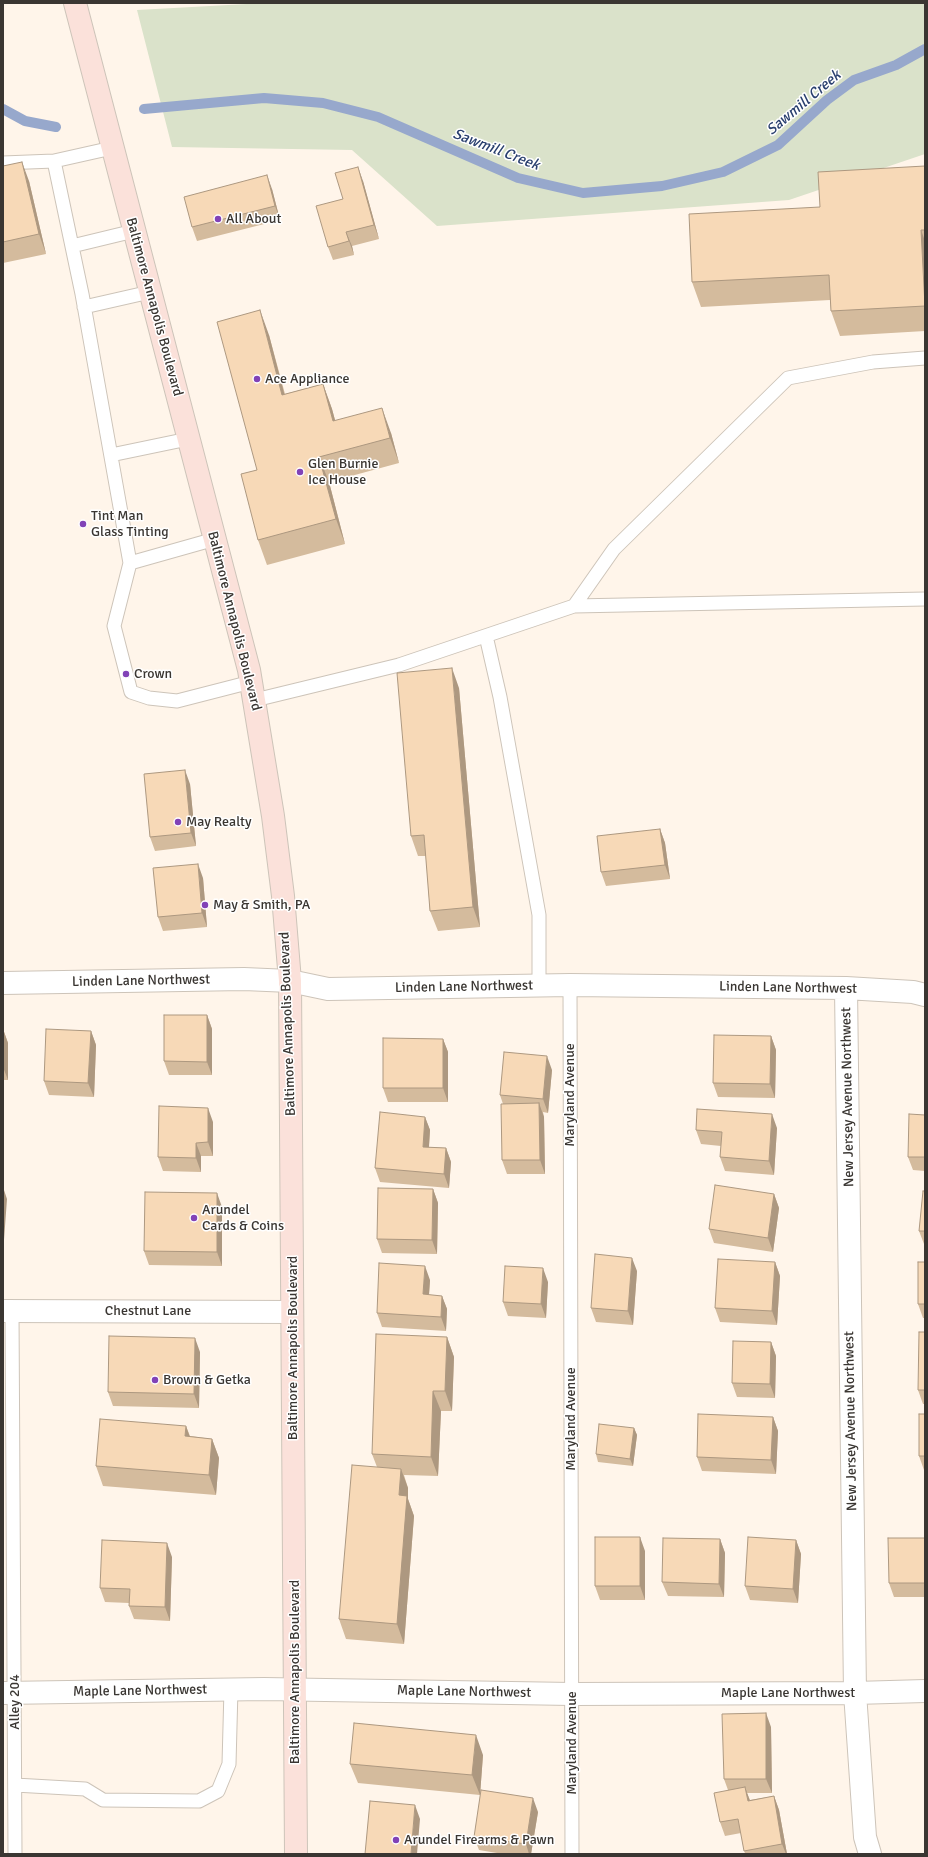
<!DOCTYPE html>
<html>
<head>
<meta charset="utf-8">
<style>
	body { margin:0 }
	#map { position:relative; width:928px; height:1857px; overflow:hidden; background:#fff5ea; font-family:Signika,sans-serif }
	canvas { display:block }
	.frame { position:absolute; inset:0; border:4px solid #3a3632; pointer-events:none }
</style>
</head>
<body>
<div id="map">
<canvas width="928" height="1857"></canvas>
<div class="frame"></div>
</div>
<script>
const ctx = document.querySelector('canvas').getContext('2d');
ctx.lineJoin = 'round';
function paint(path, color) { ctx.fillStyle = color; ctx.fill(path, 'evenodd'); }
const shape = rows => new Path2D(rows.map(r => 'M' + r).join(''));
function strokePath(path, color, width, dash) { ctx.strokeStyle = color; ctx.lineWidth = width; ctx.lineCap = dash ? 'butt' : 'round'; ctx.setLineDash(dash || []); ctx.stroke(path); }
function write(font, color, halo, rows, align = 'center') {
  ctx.font = font + ' Signika,sans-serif'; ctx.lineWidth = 3; ctx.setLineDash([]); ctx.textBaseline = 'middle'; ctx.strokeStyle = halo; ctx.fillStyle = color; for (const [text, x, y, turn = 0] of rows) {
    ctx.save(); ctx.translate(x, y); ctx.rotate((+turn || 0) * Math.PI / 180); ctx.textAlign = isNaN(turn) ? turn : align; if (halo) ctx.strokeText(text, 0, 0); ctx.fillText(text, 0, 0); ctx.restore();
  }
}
const green = shape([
	[265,3,925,3,925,154,789,200,437,226,352,150,172,147,137,10]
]);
const stream = shape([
	[3,109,25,121,56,127],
	[144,109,264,98,323,103,378,117,518,178,583,193,662,186,723,172,778,145,827,100,854,80,896,65,925,49]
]);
const service = shape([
	[54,161,82,294,130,563,114,626,131,692,149,698,177,701,251,682],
	[3,163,54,161,112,148],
	[72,246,134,231],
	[84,307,150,292],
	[111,455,188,439],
	[130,563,215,539],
	[574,606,614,549,788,378,873,362,925,358],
	[486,636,500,697,539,915,539,986],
	[255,700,399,665,574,606,925,599],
	[570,985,572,1854],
	[12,1311,15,1854],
	[15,1785,85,1789,103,1800,199,1801,218,1791,229,1764,231,1689]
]);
const minor = shape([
	[3,983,244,979,290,981,328,989,570,985,846,988,913,992,925,995],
	[846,988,855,1693,865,1837,870,1854],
	[3,1311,292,1312],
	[3,1693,264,1689,572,1694,855,1693,925,1691]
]);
const secondary = shape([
	[75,3,249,670,273,816,283,896,290,981,296,1854]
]);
const wall = shape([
	[3,166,29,181,46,254,3,263],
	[925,166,925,331,840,336,831,311,830,300,701,307,692,282,820,207],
	[363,181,379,239,352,246,354,255,333,260,328,247,343,199],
	[272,189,280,220,197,241,192,227],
	[269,335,285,394,323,384,332,409,335,420,391,433,399,463,329,482,345,544,267,565,258,540,257,470],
	[459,688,480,927,438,931,430,911,426,856,418,856,411,836],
	[190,784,196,846,155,851,150,837],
	[660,829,665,843,670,879,606,886,601,872],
	[203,878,207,927,163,931,158,917],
	[207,1015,212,1029,212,1075,169,1075,164,1061],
	[3,1029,8,1043,8,1080,3,1080],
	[91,1031,96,1045,94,1097,49,1095,44,1081],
	[771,1036,776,1050,775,1098,718,1097,713,1083],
	[443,1039,448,1052,448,1102,388,1102,383,1088],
	[552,1070,548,1113,543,1112,544,1117,545,1174,507,1174,502,1160,503,1104,500,1095],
	[925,1115,925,1171,913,1170,908,1157],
	[425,1117,430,1130,429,1147,446,1148,451,1162,449,1188,380,1182,375,1168],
	[213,1122,213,1156,201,1156,201,1172,163,1171,158,1157],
	[777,1128,774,1175,725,1171,720,1157,721,1146,701,1144,696,1130],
	[433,1189,438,1203,437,1254,382,1253,377,1239],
	[925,1191,925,1245,924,1244,919,1231],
	[774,1194,779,1208,773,1252,714,1243,709,1229],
	[222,1207,222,1266,149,1265,144,1251],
	[775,1262,780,1276,777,1325,720,1322,715,1308],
	[925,1262,925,1318,923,1318,918,1304],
	[637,1271,633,1325,596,1322,591,1308],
	[430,1280,429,1295,442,1296,447,1309,446,1331,382,1327,377,1313],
	[548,1282,546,1318,508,1316,503,1302],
	[925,1332,925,1404,923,1404,918,1390],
	[447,1337,454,1357,452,1411,441,1411,438,1476,404,1475,408,1488,408,1499,414,1516,404,1644,346,1639,339,1619,377,1467,372,1454],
	[771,1342,776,1356,775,1398,737,1397,732,1383],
	[200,1352,199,1408,113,1406,108,1392],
	[925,1414,925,1470,924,1470,919,1456],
	[773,1417,778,1431,776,1474,702,1471,697,1457],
	[186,1426,190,1436,212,1439,219,1458,216,1495,103,1486,96,1466],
	[634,1428,637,1435,633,1466,598,1462,596,1454],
	[925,1538,925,1597,894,1597,889,1583],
	[720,1539,725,1553,724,1597,668,1596,662,1582],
	[796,1540,801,1554,798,1603,750,1600,745,1586],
	[645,1551,645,1600,600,1600,595,1586],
	[172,1557,170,1621,134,1619,129,1606,129,1603,105,1602,100,1588],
	[771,1727,772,1793,747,1793,750,1800,774,1796,779,1810,787,1854,745,1854,741,1833,725,1836,720,1822,728,1790,724,1779],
	[483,1755,480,1795,358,1783,350,1764],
	[538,1812,531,1854,503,1854,479,1850,474,1837]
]);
const shadedWall = shape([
	[22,162,29,181,46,254,39,234],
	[358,167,363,181,379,239,374,225],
	[267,175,272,189,280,220,275,206],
	[921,230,925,241,925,302],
	[346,232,352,246,354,255,349,241],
	[260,310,269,335,291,420,282,395],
	[323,384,332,409,342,446,333,421],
	[382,408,391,433,399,463,390,438],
	[319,457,329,482,345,544,336,519],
	[452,668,459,688,480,927,473,907],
	[185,770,190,784,196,846,191,833],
	[660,829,665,843,670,879,665,865],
	[198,864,203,878,207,927,202,913],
	[207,1015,212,1029,212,1075,207,1062],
	[3,1029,8,1043,8,1080,3,1067],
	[91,1031,96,1045,94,1097,88,1083],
	[771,1036,776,1050,775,1098,770,1084],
	[443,1039,448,1052,448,1102,443,1088],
	[547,1056,552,1070,548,1113,543,1099],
	[539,1103,544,1117,545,1174,540,1160],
	[208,1108,213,1122,213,1156,208,1142],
	[772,1114,777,1128,774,1175,769,1161],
	[425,1117,430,1130,428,1160,423,1147],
	[196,1143,201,1156,201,1172,196,1158],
	[446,1148,451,1162,449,1188,444,1174],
	[3,1187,7,1199,4,1240,3,1236],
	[433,1189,438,1203,437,1254,432,1240],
	[217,1193,222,1207,222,1266,217,1252],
	[774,1194,779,1208,773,1252,768,1238],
	[632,1258,637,1271,633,1325,628,1311],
	[775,1262,780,1276,777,1325,772,1311],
	[425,1266,430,1280,428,1308,423,1294],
	[543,1268,548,1282,546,1318,541,1304],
	[442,1296,447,1309,446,1331,441,1317],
	[447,1337,454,1357,452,1411,445,1391],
	[195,1338,200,1352,199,1408,194,1394],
	[771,1342,776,1356,775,1398,770,1384],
	[433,1391,441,1411,438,1476,431,1457],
	[773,1417,778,1431,776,1474,771,1460],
	[186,1426,193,1446,185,1436],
	[634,1428,637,1435,633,1466,630,1459],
	[212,1439,219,1458,216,1495,209,1475],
	[401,1469,408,1488,408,1499,414,1516,404,1644,397,1624,399,1495],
	[640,1537,645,1551,645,1600,640,1586],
	[720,1539,725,1553,724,1597,719,1584],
	[796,1540,801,1554,798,1603,793,1589],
	[167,1543,172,1557,170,1621,165,1607],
	[766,1713,771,1727,772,1793,766,1779],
	[476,1735,483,1755,480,1795,472,1775],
	[745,1787,750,1801,748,1801],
	[774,1796,779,1810,787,1854,786,1854,782,1844],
	[533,1798,538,1812,531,1854,529,1854,526,1844],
	[415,1805,420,1819,417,1854,411,1854]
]);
const building = shape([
	[22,162,39,234,3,242,3,166,22,162],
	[925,166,925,230,921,230,925,306,831,311,829,275,692,282,689,214,820,207,818,172,925,166],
	[358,167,374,225,346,232,349,241,328,247,316,206,343,199,335,173,358,167],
	[267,175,275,206,192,227,184,197,267,175],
	[260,310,282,395,323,384,333,421,382,408,390,438,319,457,336,519,258,540,241,474,257,470,217,322,260,310],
	[452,668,473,907,430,911,424,835,411,836,397,673,452,668],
	[185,770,191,833,150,837,144,774,185,770],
	[660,829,665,865,601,872,597,836,660,829],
	[198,864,202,913,158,917,153,868,198,864],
	[164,1015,207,1015,207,1062,164,1061,164,1015],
	[46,1029,91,1031,88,1083,44,1081,46,1029],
	[714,1035,771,1036,770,1084,713,1083,714,1035],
	[383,1038,443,1039,443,1088,383,1088,383,1038],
	[504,1052,547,1056,543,1099,500,1095,504,1052],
	[539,1103,540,1160,502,1160,501,1104,539,1103],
	[159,1106,208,1108,208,1142,196,1143,196,1158,158,1157,159,1106],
	[697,1109,772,1114,769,1161,720,1157,722,1132,696,1130,697,1109],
	[380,1112,425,1117,423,1147,446,1148,444,1174,375,1168,380,1112],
	[909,1114,925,1115,925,1157,908,1157,909,1114],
	[715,1185,774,1194,768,1238,709,1229,715,1185],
	[378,1188,433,1189,432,1240,377,1239,378,1188],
	[923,1191,925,1191,925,1231,919,1231,923,1191],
	[145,1192,217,1193,217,1252,144,1251,145,1192],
	[595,1254,632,1258,628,1311,591,1308,595,1254],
	[718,1259,775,1262,772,1311,715,1308,718,1259],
	[918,1262,925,1262,925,1304,918,1304,918,1262],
	[379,1263,425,1266,423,1294,442,1296,441,1317,377,1313,379,1263],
	[505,1266,543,1268,541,1304,503,1302,505,1266],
	[919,1332,925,1332,925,1390,918,1390,919,1332],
	[376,1334,447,1337,445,1391,433,1391,431,1457,372,1454,376,1334],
	[109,1336,195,1338,194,1394,108,1392,109,1336],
	[733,1341,771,1342,770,1384,732,1383,733,1341],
	[698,1414,773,1417,771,1460,697,1457,698,1414],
	[919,1414,925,1414,925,1456,919,1456,919,1414],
	[100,1419,186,1426,185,1436,212,1439,209,1475,96,1466,100,1419],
	[599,1424,634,1428,630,1459,596,1454,599,1424],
	[352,1465,401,1469,399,1495,407,1496,397,1624,339,1619,352,1465],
	[595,1537,640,1537,640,1586,595,1586,595,1537],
	[748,1537,796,1540,793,1589,745,1586,748,1537],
	[663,1538,720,1539,719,1584,662,1582,663,1538],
	[888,1538,925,1538,925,1583,889,1583,888,1538],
	[102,1540,167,1543,165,1607,129,1606,130,1589,100,1588,102,1540],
	[766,1713,766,1779,724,1779,722,1714,766,1713],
	[354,1723,476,1735,472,1775,350,1764,354,1723],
	[745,1787,748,1801,774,1796,782,1844,744,1851,738,1819,720,1822,714,1793,745,1787],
	[481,1790,533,1798,526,1844,474,1837,481,1790],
	[370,1801,415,1805,411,1854,365,1854,370,1801]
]);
const markers = [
	[218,219,4,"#8142b7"],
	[257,379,4,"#8142b7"],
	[300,472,4,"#8142b7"],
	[83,524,4,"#8142b7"],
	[126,674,4,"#8142b7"],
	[178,822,4,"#8142b7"],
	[205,905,4,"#8142b7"],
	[194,1218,4,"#8142b7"],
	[155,1380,4,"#8142b7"],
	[396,1840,4,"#8142b7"]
];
const poiNames = [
	["All About",226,219],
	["Ace Appliance",265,379],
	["Glen Burnie",308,464],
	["Ice House",308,480],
	["Tint Man",91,516],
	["Glass Tinting",91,532],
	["Crown",134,674],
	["May Realty",186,822],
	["May & Smith, PA",213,905],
	["Arundel",202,1210],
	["Cards & Coins",202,1226],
	["Brown & Getka",163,1380],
	["Arundel Firearms & Pawn",404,1840]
];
const streetNames = [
	["Baltimore Annapolis Boulevard",154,307,75],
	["Baltimore Annapolis Boulevard",234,621,76],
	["Linden Lane Northwest",141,981,-1],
	["Linden Lane Northwest",464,987,-1],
	["Linden Lane Northwest",788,988,1],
	["Baltimore Annapolis Boulevard",288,1024,-92],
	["Maryland Avenue",570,1095,-90],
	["New Jersey Avenue Northwest",848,1097,-91],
	["Chestnut Lane",148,1311],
	["Baltimore Annapolis Boulevard",293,1348,-90],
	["Maryland Avenue",571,1419,-90],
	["New Jersey Avenue Northwest",851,1421,-91],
	["Baltimore Annapolis Boulevard",295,1672,-90],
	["Maple Lane Northwest",140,1691,-1],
	["Maple Lane Northwest",464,1692,1],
	["Maple Lane Northwest",788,1693],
	["Alley 204",15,1702,-90],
	["Maryland Avenue",572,1743,-90]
];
const waterNames = [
	["Sawmill Creek",804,103,-40],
	["Sawmill Creek",496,150,21]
];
paint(green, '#dae2ca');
strokePath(stream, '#97a8cc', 10);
strokePath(service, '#cdc4b9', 15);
strokePath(minor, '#cdc4b9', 24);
strokePath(secondary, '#cdc4b9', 24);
strokePath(service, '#fff', 13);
strokePath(minor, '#fff', 22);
strokePath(secondary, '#fbe1da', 22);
paint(wall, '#d4bb9d');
paint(shadedWall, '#ad9880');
paint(building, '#f7d9b7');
strokePath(building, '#ad9880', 1);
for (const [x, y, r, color] of markers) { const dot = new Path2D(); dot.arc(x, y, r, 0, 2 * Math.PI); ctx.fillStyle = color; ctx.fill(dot); strokePath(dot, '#fff', 1.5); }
write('14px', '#3a3632', '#fff', poiNames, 'left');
write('14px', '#3a3632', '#fff', streetNames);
write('italic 15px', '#2a406f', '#fff', waterNames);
</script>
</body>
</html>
